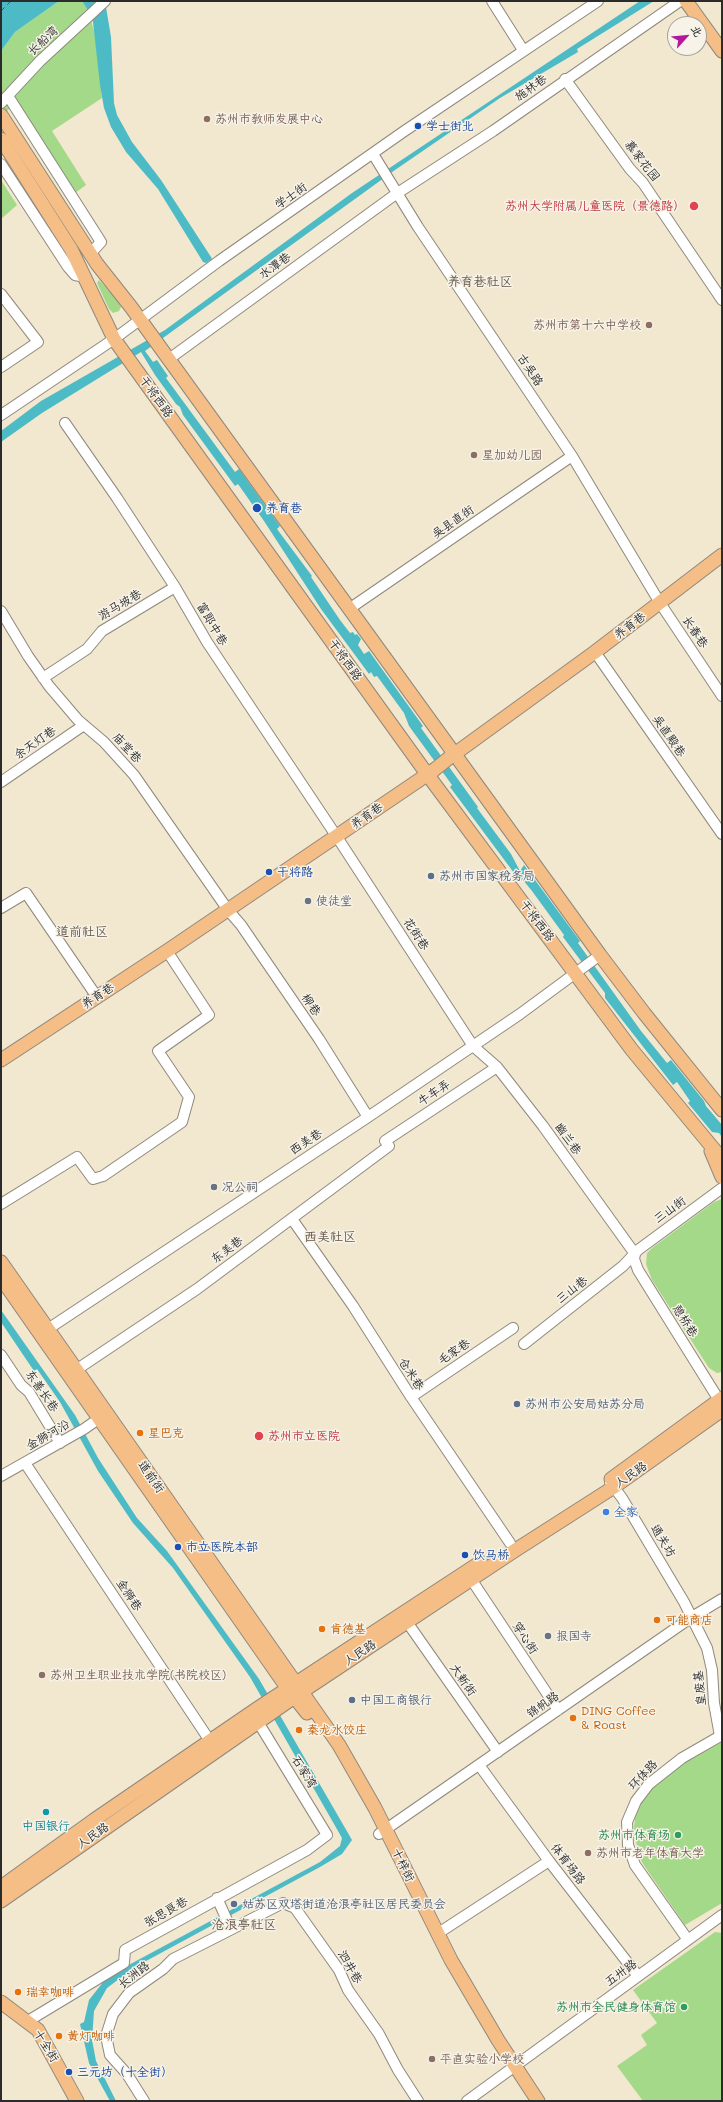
<!DOCTYPE html>
<html>
<head>
<meta charset="utf-8">
<style>
	body { margin:0 }
	#map { position:relative; width:723px; height:2102px; overflow:hidden; background:#f2e7cf; font-family:Mali,"LXGW WenKai TC",sans-serif }
	canvas { display:block }
	.frame { position:absolute; inset:0; border:2px solid #2b2b2b; pointer-events:none }
	.north { position:absolute; left:667px; top:16px; width:40px; height:40px; box-sizing:border-box; background:#f7f3e8; border:1px solid #a5a39c; border-radius:50%; rotate:63deg; font-size:11px; font-weight:700; line-height:16px; text-align:center; color:#2b2b2b }
	.north::after { content:''; display:block; margin:auto; width:14px; height:18px; background:#b5179e; clip-path:polygon(50% 0,100% 100%,50% 72%,0 100%) }
</style>
</head>
<body>
<div id="map">
<canvas width="723" height="2102"></canvas>
<div class="frame"></div>
<div class="north">北</div>
</div>
<script>
const ctx = document.querySelector('canvas').getContext('2d');
ctx.lineJoin = 'round';
function paint(path, color) { ctx.fillStyle = color; ctx.fill(path, 'evenodd'); }
const shape = rows => new Path2D(rows.map(r => 'M' + r).join(''));
function strokePath(path, color, width, dash) { ctx.strokeStyle = color; ctx.lineWidth = width; ctx.lineCap = dash ? 'butt' : 'round'; ctx.setLineDash(dash || []); ctx.stroke(path); }
function write(font, color, halo, rows, align = 'center') {
  ctx.font = font + ' Mali,"LXGW WenKai TC",sans-serif'; ctx.lineWidth = 3; ctx.setLineDash([]); ctx.textBaseline = 'middle'; ctx.strokeStyle = halo; ctx.fillStyle = color; for (const [text, x, y, turn = 0] of rows) {
    ctx.save(); ctx.translate(x, y); ctx.rotate((+turn || 0) * Math.PI / 180); ctx.textAlign = isNaN(turn) ? turn : align; if (halo) ctx.strokeText(text, 0, 0); ctx.fillText(text, 0, 0); ctx.restore();
  }
}
const green = shape([
	[59,1,82,1,89,12,95,35,102,98,52,131,86,185,71,196,12,106,1,117,1,51,15,32],
	[1,180,17,205,1,219],
	[99,280,119,302,121,307,119,311,113,313,109,309,97,283],
	[722,1199,722,1372,717,1373,709,1368,652,1280,646,1264,647,1253,652,1248,714,1202],
	[722,1736,722,1903,685,1925,643,1864,638,1854,634,1827,636,1811,645,1791,652,1782],
	[715,1932,722,1933,722,2100,643,2101,617,2066,647,2045,641,2035,657,2023,633,1990]
]);
const water = shape([
	[1,1,59,1,15,32,1,51],
	[82,1,105,1,111,37,114,103,117,115,132,142,161,180,211,257,212,259,206,263,203,262,158,189,126,152,111,127,104,108,100,85,93,22,89,12],
	[640,1,654,1,577,49,578,52,500,98,395,170,145,351,153,362,157,360,168,376,166,378,235,472,239,469,280,526,277,529,312,576,311,577,340,620,350,633,353,632,355,635,357,634,361,639,358,645,364,654,369,651,423,726,421,728,478,807,477,808,511,854,520,871,524,865,580,941,578,943,641,1031,667,1063,671,1060,704,1101,706,1106,722,1125,722,1137,719,1133,712,1132,688,1103,690,1101,677,1082,673,1085,605,998,605,993,563,937,564,935,532,891,523,880,520,881,450,787,452,785,409,726,404,713,377,676,374,677,371,672,369,674,321,609,264,521,238,484,235,486,183,415,180,407,176,404,155,375,141,352,42,413,1,442,1,431,41,401,165,330,352,193],
	[1,1310,75,1415,98,1458,137,1518,167,1551,259,1679,352,1840,342,1854,320,1867,135,1967,107,1988,94,2011,92,2040,96,2061,116,2101,110,2101,89,2063,80,2024,84,2022,89,2000,104,1981,125,1967,320,1862,340,1846,342,1838,250,1677,173,1568,133,1523,98,1471,60,1402,37,1369,34,1371,1,1322]
]);
const ferry = shape([
	[1,11,11,1]
]);
const minor = shape([
	[492,1,523,50],
	[565,79,630,169,643,183,722,300],
	[8,96,101,242,90,254],
	[1,103,40,61,105,1],
	[373,154,418,227,572,456,660,603,722,696],
	[1,164,68,267,75,275,85,277],
	[1,294,38,342,1,367],
	[169,359,396,194,493,131,680,1],
	[1,415,114,339,219,261,403,132,598,1],
	[65,423,117,498,175,587,207,642,337,837,473,1046,497,1067,543,1126,635,1254],
	[349,609,572,456],
	[1,611,28,656,49,686,78,720,104,742,134,775,228,910,241,925,319,1039,368,1117],
	[595,652,722,834],
	[43,678,87,649,102,631,175,587],
	[1,782,84,725],
	[1,908,26,893,97,997],
	[385,1141,497,1067],
	[1,1204,77,1157,93,1179,103,1176,182,1122,189,1097,158,1051,209,1015,167,951],
	[292,1219,353,1306,411,1397,510,1543],
	[635,1254,634,1259,638,1270,719,1400],
	[48,1329,368,1117,520,1014,600,955],
	[524,1344,623,1266,638,1250,722,1188],
	[1,1355,21,1385,29,1392,60,1443],
	[76,1370,197,1289,389,1146],
	[411,1397,513,1328],
	[25,1463,210,1741],
	[1,1476,84,1429,104,1415],
	[610,1482,622,1498,684,1602,707,1648,712,1670,714,1703,720,1736],
	[471,1579,558,1710],
	[407,1622,498,1752],
	[479,1765,549,1861,638,1976],
	[379,1834,692,1617,722,1599],
	[217,1898,231,1929],
	[437,1934,549,1861],
	[688,1940,635,1865,628,1845,627,1822,636,1801,649,1784,682,1758,722,1735],
	[28,2021,124,1963,125,1950,307,1850,327,1835,258,1722],
	[144,2101,127,2074,110,2055,106,2036,113,2014,129,1993,163,1969,173,1959,283,1903,295,1908,339,1970,348,1990,379,2034,398,2070,418,2101],
	[467,2101,722,1915]
]);
const major = shape([
	[686,1,722,51],
	[1,115,97,264,131,307,600,955,644,1013,722,1110],
	[1,139,71,249,114,339,427,774,632,1050,722,1159],
	[449,758,595,652,722,555],
	[1,1060,167,951,434,770],
	[711,1151,722,1177],
	[1,1262,339,1745,375,1808,451,1960,498,2040,538,2101],
	[1,1278,288,1689,307,1713],
	[611,1479,722,1398],
	[1,1887,94,1820,258,1708,481,1562],
	[1,1901,303,1691,514,1551,614,1487,722,1410],
	[1,2002,38,2030,77,2101]
]);
const majorBridge = shape([
	[434,770,449,758]
]);
const markers = [
	[207,119,4,"#8d6e63"],
	[418,126,4,"#1a4fb4"],
	[694,206,5,"#e0444e"],
	[649,325,4,"#8d6e63"],
	[474,455,4,"#8d6e63"],
	[257,508,5,"#1a4fb4"],
	[269,872,4,"#1a4fb4"],
	[431,876,4,"#5c6f8a"],
	[308,901,4,"#6b7280"],
	[214,1187,4,"#6b7280"],
	[517,1404,4,"#5c6f8a"],
	[140,1433,4,"#e8710a"],
	[259,1436,5,"#e0444e"],
	[606,1512,4,"#3f7fe0"],
	[178,1547,4,"#1a4fb4"],
	[465,1555,4,"#1a4fb4"],
	[657,1620,4,"#e8710a"],
	[322,1629,4,"#e8710a"],
	[548,1636,4,"#6b7280"],
	[42,1675,4,"#8d6e63"],
	[352,1700,4,"#5c6f8a"],
	[573,1718,4,"#e8710a"],
	[299,1730,4,"#e8710a"],
	[46,1812,4,"#0f9aa8"],
	[678,1835,4,"#2e9e5b"],
	[588,1853,4,"#8d6e63"],
	[234,1904,4,"#5c6f8a"],
	[18,1992,4,"#e8710a"],
	[684,2007,4,"#2e9e5b"],
	[59,2036,4,"#e8710a"],
	[432,2059,4,"#8d6e63"],
	[69,2072,4,"#1a4fb4"]
];
const streetNames = [
	["长船湾",43,41,-43],
	["施林巷",531,88,-36],
	["慕家花园",642,161,52],
	["学士街",291,196,-35],
	["水潭巷",275,266,-36],
	["古吴路",530,370,57],
	["干将西路",156,397,54],
	["吴县直街",453,522,-35],
	["游马坡巷",120,605,-31],
	["富郎中巷",212,624,59],
	["养育巷",630,626,-37],
	["长春巷",695,632,56],
	["干将西路",345,660,54],
	["吴直殿巷",669,736,55],
	["余天灯巷",35,743,-35],
	["庙堂巷",127,748,47],
	["养育巷",367,816,-35],
	["干将西路",537,921,53],
	["花街巷",416,934,57],
	["养育巷",98,996,-33],
	["柳巷",311,1005,56],
	["牛车弄",434,1093,-33],
	["幽兰巷",568,1139,54],
	["西美巷",306,1142,-33],
	["三山街",670,1210,-36],
	["东美巷",227,1250,-37],
	["三山巷",572,1290,-38],
	["憩桥巷",685,1321,58],
	["毛家巷",454,1352,-34],
	["仓米巷",411,1374,57],
	["东善长巷",42,1391,55],
	["金狮河沿",48,1435,-30],
	["人民路",631,1475,-35],
	["道前街",151,1477,55],
	["通关坊",663,1541,59],
	["金狮巷",129,1595,56],
	["穿心街",525,1638,56],
	["人民路",360,1653,-34],
	["大新街",463,1680,55],
	["皇废基",700,1688,-96],
	["锦帆路",543,1705,-35],
	["石家湾",304,1772,58],
	["环体路",643,1775,-46],
	["人民路",93,1836,-35],
	["体育场路",568,1864,53],
	["十梓街",403,1865,64],
	["张思良巷",166,1912,-30],
	["泗井巷",350,1967,60],
	["五卅路",621,1973,-36],
	["长洲路",134,1975,-38],
	["十全街",46,2046,58]
];
const educationNames = [
	["苏州市教师发展中心",215,119],
	["苏州市第十六中学校",641,325,"right"],
	["星加幼儿园",482,455],
	["苏州卫生职业技术学院(书院校区)",50,1675],
	["苏州市老年体育大学",596,1853],
	["平直实验小学校",440,2059]
];
const transitNames = [
	["学士街北",426,126],
	["养育巷",266,508],
	["干将路",277,872],
	["市立医院本部",186,1547],
	["饮马桥",473,1555],
	["三元坊（十全街）",77,2072]
];
const healthNames = [
	["苏州大学附属儿童医院（景德路）",685,206],
	["苏州市立医院",268,1436,"left"]
];
const serviceNames = [
	["苏州市国家税务局",439,876],
	["苏州市公安局姑苏分局",525,1404],
	["中国工商银行",360,1700],
	["姑苏区双塔街道沧浪亭社区居民委员会",242,1904]
];
const worshipNames = [
	["使徒堂",316,901],
	["况公祠",222,1187],
	["报国寺",556,1636]
];
const foodNames = [
	["星巴克",148,1433],
	["可能商店",665,1620],
	["肯德基",330,1629],
	["DING Coffee",581,1711],
	["& Roast",581,1725],
	["秦龙水饺庄",307,1730],
	["瑞幸咖啡",26,1992],
	["黄灯咖啡",67,2036]
];
const shopNames = [
	["全家",614,1512]
];
const cultureNames = [
	["中国银行",46,1826]
];
const leisureNames = [
	["苏州市体育场",670,1835],
	["苏州市全民健身体育馆",676,2007]
];
const neighbourhoodNames = [
	["养育巷社区",480,282],
	["道前社区",82,932],
	["西美社区",330,1237],
	["沧浪亭社区",244,1925]
];
paint(green, '#a4d989');
paint(water, '#4dbbc6');
strokePath(ferry, '#375d61', 1, [5, 4]);
strokePath(minor, '#8e897d', 12);
strokePath(major, '#8e897d', 15);
strokePath(minor, '#fff', 10);
strokePath(major, '#f6be87', 13);
strokePath(majorBridge, '#8e897d', 15, []);
strokePath(majorBridge, '#f6be87', 13);
for (const [x, y, r, color] of markers) { const dot = new Path2D(); dot.arc(x, y, r, 0, 2 * Math.PI); ctx.fillStyle = color; ctx.fill(dot); strokePath(dot, '#f7f3e8', 1.5); }
write('12px', '#2b2b2b', '#f7f3e8', streetNames);
write('12px', '#785e54', '#f7f3e8', educationNames, 'left');
write('12px', '#164399', '#f7f3e8', transitNames, 'left');
write('12px', '#be3a42', '#f7f3e8', healthNames, 'right');
write('12px', '#4e5e75', '#f7f3e8', serviceNames, 'left');
write('12px', '#5b616d', '#f7f3e8', worshipNames, 'left');
write('12px', '#c56008', '#f7f3e8', foodNames, 'left');
write('12px', '#366cbe', '#f7f3e8', shopNames, 'left');
write('12px', '#0d838f', '#f7f3e8', cultureNames);
write('12px', '#27864d', '#f7f3e8', leisureNames, 'right');
write('13px', '#655648', '#f7f3e8', neighbourhoodNames);
</script>
</body>
</html>
